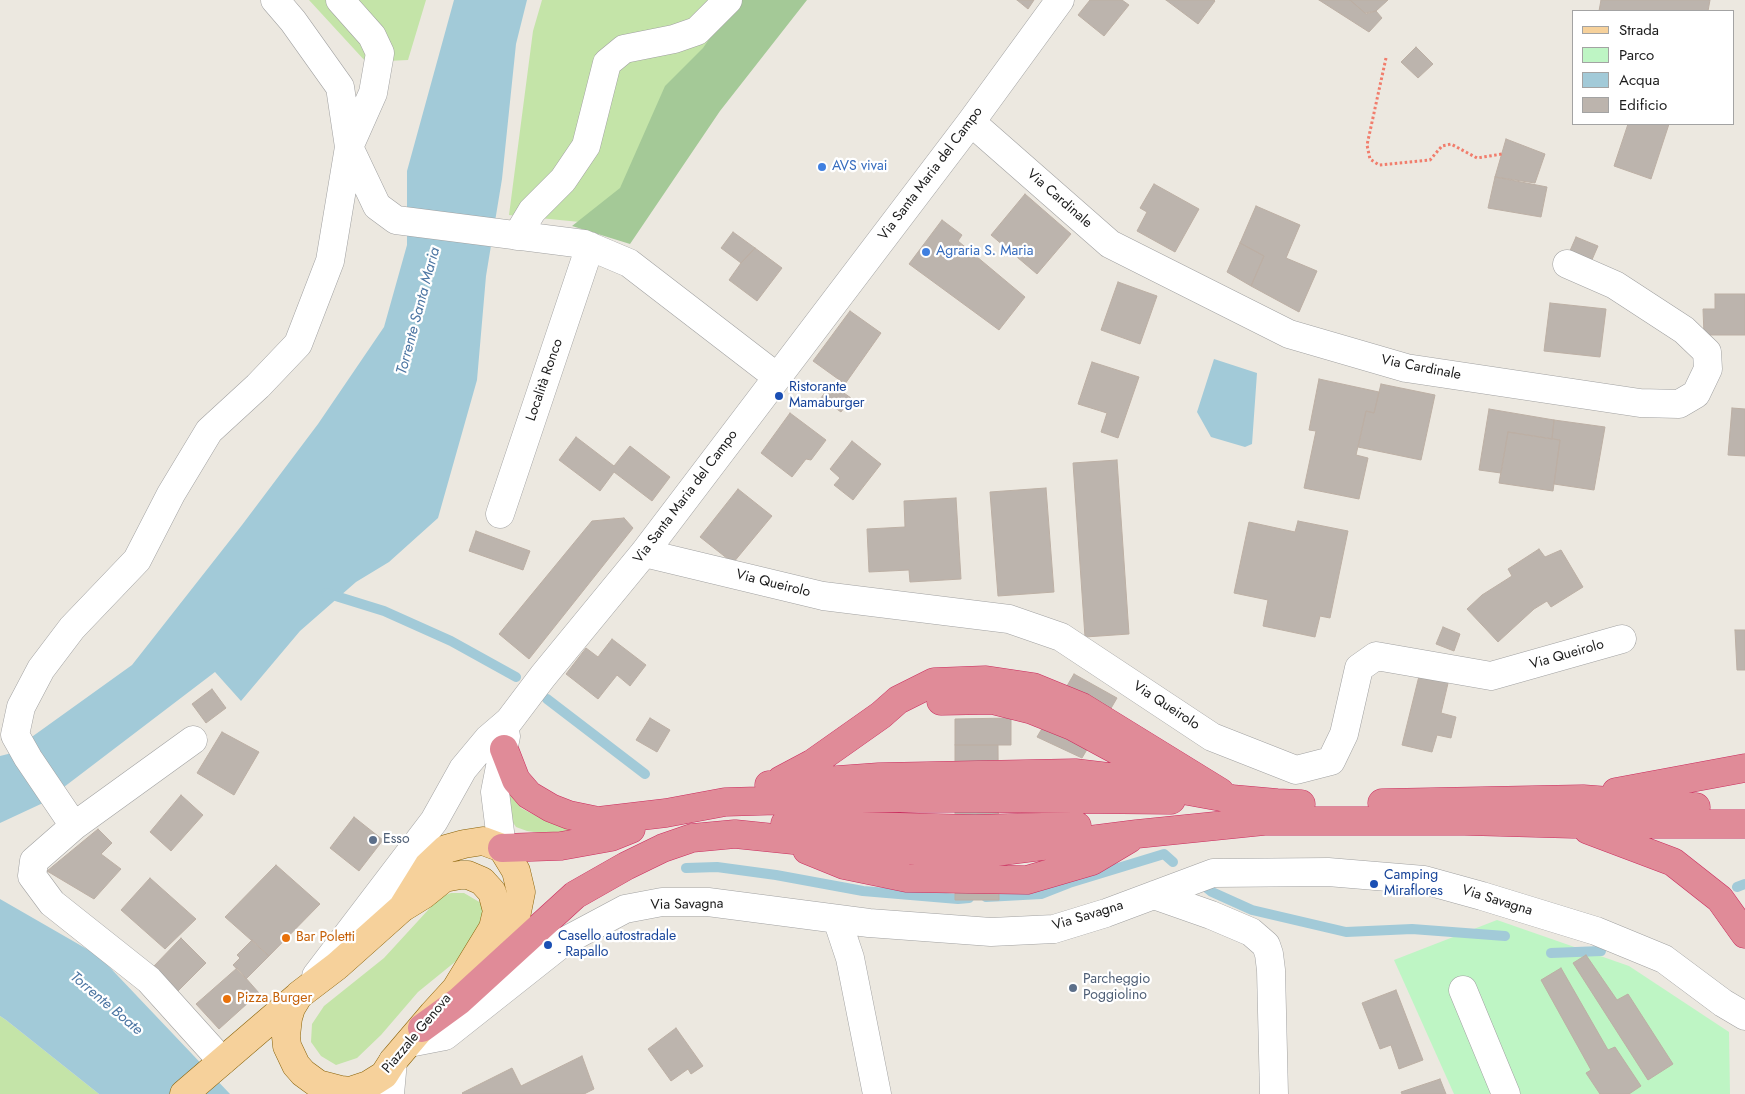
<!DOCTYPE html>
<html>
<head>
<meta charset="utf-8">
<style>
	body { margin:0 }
	#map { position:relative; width:1745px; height:1094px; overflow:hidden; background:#ece8e0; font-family:Jost,sans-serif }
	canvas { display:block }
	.legend { position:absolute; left:1572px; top:10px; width:162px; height:115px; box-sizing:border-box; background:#fff; border:1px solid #a3a3a3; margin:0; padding:6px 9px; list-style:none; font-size:15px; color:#1a1a1a }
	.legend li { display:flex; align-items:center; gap:10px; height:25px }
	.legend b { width:25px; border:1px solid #a3a3a3 }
</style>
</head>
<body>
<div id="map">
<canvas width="1745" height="1094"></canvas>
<ul class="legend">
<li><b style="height:6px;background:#f6d19b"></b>Strada</li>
<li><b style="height:14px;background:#bef5c4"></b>Parco</li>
<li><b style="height:14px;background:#a2cad8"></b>Acqua</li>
<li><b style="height:14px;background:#bcb4ad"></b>Edificio</li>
</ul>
</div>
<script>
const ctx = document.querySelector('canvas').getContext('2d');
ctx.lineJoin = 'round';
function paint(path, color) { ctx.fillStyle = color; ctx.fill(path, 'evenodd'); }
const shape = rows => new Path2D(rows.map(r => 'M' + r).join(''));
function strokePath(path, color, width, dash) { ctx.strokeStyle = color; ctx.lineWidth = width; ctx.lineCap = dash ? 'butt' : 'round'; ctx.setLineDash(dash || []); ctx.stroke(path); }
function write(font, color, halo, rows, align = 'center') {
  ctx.font = font + ' Jost,sans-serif'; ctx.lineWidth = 4.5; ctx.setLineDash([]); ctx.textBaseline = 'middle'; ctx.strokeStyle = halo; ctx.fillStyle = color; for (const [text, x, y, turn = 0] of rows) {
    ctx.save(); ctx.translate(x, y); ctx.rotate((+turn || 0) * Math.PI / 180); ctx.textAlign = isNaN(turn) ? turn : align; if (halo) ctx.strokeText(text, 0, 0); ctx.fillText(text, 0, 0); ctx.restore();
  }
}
const grass = shape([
	[309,0,426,0,408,60,366,62],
	[542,0,759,0,646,177,590,223,509,215,533,31],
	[511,794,521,808,544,820,592,826,562,836,527,831,516,827,510,818,507,803],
	[451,893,464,893,481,903,485,918,466,953,418,992,381,1035,357,1058,336,1065,321,1056,311,1042,312,1024,324,1006,384,958,440,897],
	[0,1016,6,1020,99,1094,0,1094]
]);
const forest = shape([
	[736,0,807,0,720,111,630,244,572,226,620,188,665,86,703,48]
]);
const park = shape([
	[1497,920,1629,966,1729,1032,1730,1094,1454,1094,1394,960]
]);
const water = shape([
	[454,0,527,0,516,44,502,179,486,276,477,380,438,518,389,562,356,582,300,631,241,701,215,672,43,803,0,823,0,756,8,754,132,665,242,525,318,424,384,327,407,245,407,171],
	[1214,359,1257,373,1252,444,1245,447,1211,437,1197,412],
	[0,899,99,956,230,1094,99,1094,6,1020,0,1016]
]);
const stream = shape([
	[326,593,384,611,451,641,516,677],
	[547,699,645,774],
	[686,868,717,867,776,875,863,891,958,899,969,898],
	[1202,884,1212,892,1252,910,1346,932,1412,929,1505,936],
	[1737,887,1745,884],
	[986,897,1041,894,1069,883,1164,854,1173,862],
	[1551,953,1601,951]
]);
const building = shape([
	[1017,0,1034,0,1028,9,1017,0],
	[1090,0,1122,0,1129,5,1104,36,1078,15,1090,0],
	[1166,0,1214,0,1215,1,1198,24,1166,0],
	[1319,0,1350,0,1365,13,1376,11,1382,18,1369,32,1319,0],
	[1350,0,1388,0,1376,11,1366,14,1350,0],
	[1601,0,1710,0,1708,11,1599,11,1601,0],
	[1416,47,1433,64,1418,78,1401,62,1416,47],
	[1628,124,1669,124,1651,179,1614,166,1628,124],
	[1506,139,1545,154,1535,183,1495,177,1506,139],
	[1495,177,1547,187,1541,217,1488,208,1495,177],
	[1154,184,1199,209,1175,252,1137,231,1147,212,1140,208,1154,184],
	[1025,194,1071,234,1037,274,991,235,1025,194],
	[1256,206,1300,225,1286,258,1317,271,1299,312,1251,286,1264,256,1240,243,1256,206],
	[942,220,962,235,958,241,1025,297,999,330,909,264,942,220],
	[733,232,755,248,741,263,721,248,733,232],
	[1576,237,1598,246,1591,262,1569,253,1576,237],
	[1240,243,1264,256,1251,286,1227,272,1240,243],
	[755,248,782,268,757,301,729,280,741,263,755,248],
	[1118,282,1157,296,1140,344,1101,330,1118,282],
	[1715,294,1745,294,1745,335,1704,335,1703,309,1715,309,1715,294],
	[1550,303,1606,309,1600,357,1544,351,1550,303],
	[850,311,881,333,845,384,813,361,850,311],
	[1092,362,1139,377,1118,438,1101,432,1107,413,1078,404,1092,362],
	[1319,379,1379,392,1374,413,1366,411,1356,455,1368,458,1359,499,1304,488,1316,431,1309,430,1319,379],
	[831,384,851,398,841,412,821,398,831,384],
	[1381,384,1435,395,1421,460,1358,447,1366,411,1374,413,1381,384],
	[1732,408,1745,409,1745,456,1728,455,1732,408],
	[1489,409,1554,420,1552,439,1508,432,1501,473,1479,470,1489,409],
	[790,413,826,440,811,460,806,459,792,477,761,453,790,413],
	[1554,420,1605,427,1594,490,1554,484,1560,440,1552,439,1554,420],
	[1508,432,1560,440,1553,491,1499,483,1508,432],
	[576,437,614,466,630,446,670,477,652,501,614,472,600,491,559,460,576,437],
	[852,441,881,464,853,500,834,485,840,478,830,469,852,441],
	[1117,460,1129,634,1085,637,1073,463,1117,460],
	[1046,488,1054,592,998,596,990,492,1046,488],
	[738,489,772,516,733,563,700,537,738,489],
	[956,498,961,579,910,582,909,570,869,572,867,529,905,527,904,501,956,498],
	[624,518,633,528,529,659,499,634,592,521,624,518],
	[1298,521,1348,531,1330,618,1320,616,1315,637,1263,626,1268,600,1234,593,1249,522,1295,532,1298,521],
	[476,531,530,551,523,570,469,551,476,531],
	[1539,549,1545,557,1561,550,1583,587,1551,607,1547,601,1534,609,1498,642,1467,609,1482,595,1512,576,1508,569,1539,549],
	[1443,627,1460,634,1454,651,1436,644,1443,627],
	[1735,630,1745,630,1745,670,1737,670,1735,630],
	[612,639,646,665,630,686,617,675,598,699,566,674,586,648,598,657,612,639],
	[1420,672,1449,679,1441,713,1456,717,1451,738,1437,735,1432,752,1402,745,1420,672],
	[1074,674,1117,698,1082,758,1037,737,1074,674],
	[212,689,226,708,206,723,192,704,212,689],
	[650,718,670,730,657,752,636,740,650,718],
	[1011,718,1011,745,955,745,955,719,1011,718],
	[222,732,259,752,234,795,197,773,222,732],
	[955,745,998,745,999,900,955,900,955,745],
	[181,795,203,815,171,851,150,832,181,795],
	[354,817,383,840,359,871,330,848,354,817],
	[98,829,112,843,101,854,121,869,94,899,47,871,98,829],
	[276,865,320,904,269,956,225,917,276,865],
	[150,878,196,919,165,949,121,910,150,878],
	[181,938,206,963,178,991,154,966,181,938],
	[252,940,269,956,246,979,233,965,240,958,237,955,252,940],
	[1586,955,1617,1000,1628,994,1673,1064,1648,1080,1573,963,1586,955],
	[237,968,259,993,219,1029,196,1004,237,968],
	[1561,968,1608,1050,1615,1047,1641,1086,1629,1094,1600,1094,1586,1073,1591,1070,1541,980,1561,968],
	[1396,990,1423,1060,1399,1069,1391,1045,1380,1049,1362,1003,1396,990],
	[676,1028,703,1066,691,1074,688,1069,671,1081,648,1049,676,1028],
	[582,1056,594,1089,584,1094,463,1094,462,1093,512,1068,521,1086,582,1056],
	[1440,1079,1446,1094,1402,1094,1401,1092,1440,1079]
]);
const path = shape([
	[1386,58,1367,145,1370,159,1379,165,1430,160,1442,146,1451,144,1477,158,1502,154]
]);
const minor = shape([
	[275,0,293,21,340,87,349,147,377,206,396,220,584,244,629,263,777,377],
	[971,122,1110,244,1289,334,1406,368,1640,403,1679,404,1696,394,1708,369,1707,352,1684,330,1615,285,1567,264],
	[517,236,532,211,563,180,586,146,607,63,624,49,674,39,697,31,728,0],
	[500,514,590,246],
	[644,553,823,596,1009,619,1061,637,1212,737,1296,770,1331,761,1344,734,1359,668,1376,656,1491,676,1622,639],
	[193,740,74,826,34,861,32,876,52,903,149,980,222,1061],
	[74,826,28,758,15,735,21,707,41,669,72,628,137,560,171,494,209,431,258,386,298,344,330,261,349,147,373,93,380,53,372,36,340,0],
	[502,848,495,792,506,736],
	[1154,895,1211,915,1251,932,1266,945,1269,954,1271,970,1274,1094],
	[837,919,850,958,877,1094],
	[316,976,434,821,463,769,488,739,509,721,543,676,644,553,971,122,1060,0],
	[1463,990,1506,1094],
	[409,1043,445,1036,565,941,625,909,662,902,708,902,869,923,991,932,1054,929,1106,913,1213,873,1328,872,1424,880,1482,896,1596,931,1664,959,1723,1003,1745,1016],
	[390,1094,393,1061]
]);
const major = shape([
	[402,908,428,866,446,849,464,844,483,841,502,848,516,871,521,892,516,917,506,934,433,1014,393,1061,384,1075,368,1085,350,1091,341,1090,318,1084,303,1073,296,1065,287,1046,286,1036,288,1018,291,1008,299,995,337,966,402,908,423,895,444,878,460,875,468,875,482,881,492,892,497,911,493,928,457,987],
	[184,1094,297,997]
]);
const highway = shape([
	[941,701,992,700,1032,710,1072,726,1120,752,1150,763],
	[504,749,516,780,529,795,551,808,569,815,598,821,666,813,725,802,860,798,976,798,1171,800],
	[781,780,813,763,881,715,898,700,934,682,986,680,1033,687,1082,707,1220,792],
	[769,785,879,777,1075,773,1117,778,1232,799,1277,803,1301,804],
	[1616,792,1745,768],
	[1382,803,1583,799,1675,806,1696,807],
	[785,824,975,829,1077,826],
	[1588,830,1673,862,1720,899,1745,934],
	[502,848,561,846,611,837,631,829],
	[807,850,844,865,907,878,1027,880,1092,861,1129,839],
	[422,1028,459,1001,575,895,626,866,663,848,692,838,735,834,861,847,979,854,1137,834,1264,821,1465,821,1573,824,1745,824]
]);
const markers = [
	[822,167,5,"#3f7fe0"],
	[926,252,5,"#3f7fe0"],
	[779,396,5,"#1a4fb4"],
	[373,840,5,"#5c6f8a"],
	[1374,884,5,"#1a4fb4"],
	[286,938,5,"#e8710a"],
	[548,945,5,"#1a4fb4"],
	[1073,988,5,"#5c6f8a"],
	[227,999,5,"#e8710a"]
];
const shopNames = [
	["AVS vivai",832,167],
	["Agraria S. Maria",936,252]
];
const streetNames = [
	["Via Santa Maria del Campo",931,174,-53],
	["Via Cardinale",1059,199,41],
	["Via Cardinale",1421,368,11],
	["Località Ronco",545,380,-71],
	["Via Santa Maria del Campo",686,497,-53],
	["Via Queirolo",773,584,14],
	["Via Queirolo",1567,655,-16],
	["Via Queirolo",1166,706,33],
	["Via Savagna",1497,901,17],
	["Via Savagna",687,905,-1],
	["Via Savagna",1088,916,-17],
	["Piazzale Genova",417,1034,-50]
];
const transitNames = [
	["Ristorante",789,388],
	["Mamaburger",789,404],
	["Camping",1384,876],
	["Miraflores",1384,892],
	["Casello autostradale",558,937],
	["- Rapallo",558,953]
];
const serviceNames = [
	["Esso",383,840],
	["Parcheggio",1083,980],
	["Poggiolino",1083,996]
];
const foodNames = [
	["Bar Poletti",296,938],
	["Pizza Burger",237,999]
];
const waterNames = [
	["Torrente Santa Maria",419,311,-75],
	["Torrente Boate",106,1004,40]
];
paint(grass, '#c4e4a8');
paint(forest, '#a4c997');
paint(park, '#bef5c4');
paint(water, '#a2cad8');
strokePath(stream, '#a2cad8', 10);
paint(building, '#bcb4ad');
strokePath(building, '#bcafa4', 1);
strokePath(minor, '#a1a1a1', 29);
strokePath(major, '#896208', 29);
strokePath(highway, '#ca2d5e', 29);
strokePath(path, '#f17d6c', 3, [2.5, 2.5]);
strokePath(minor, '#fff', 28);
strokePath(major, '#f6d19b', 28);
strokePath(highway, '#e08b98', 28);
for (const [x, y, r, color] of markers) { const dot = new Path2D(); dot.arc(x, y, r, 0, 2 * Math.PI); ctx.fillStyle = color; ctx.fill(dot); strokePath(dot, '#fff', 2); }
write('14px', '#366cbe', '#fff', shopNames, 'left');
write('14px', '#1a1a1a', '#fff', streetNames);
write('14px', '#164399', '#fff', transitNames, 'left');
write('14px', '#4e5e75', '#fff', serviceNames, 'left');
write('14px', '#c56008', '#fff', foodNames, 'left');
write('italic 15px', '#4d76a3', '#fff', waterNames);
</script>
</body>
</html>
